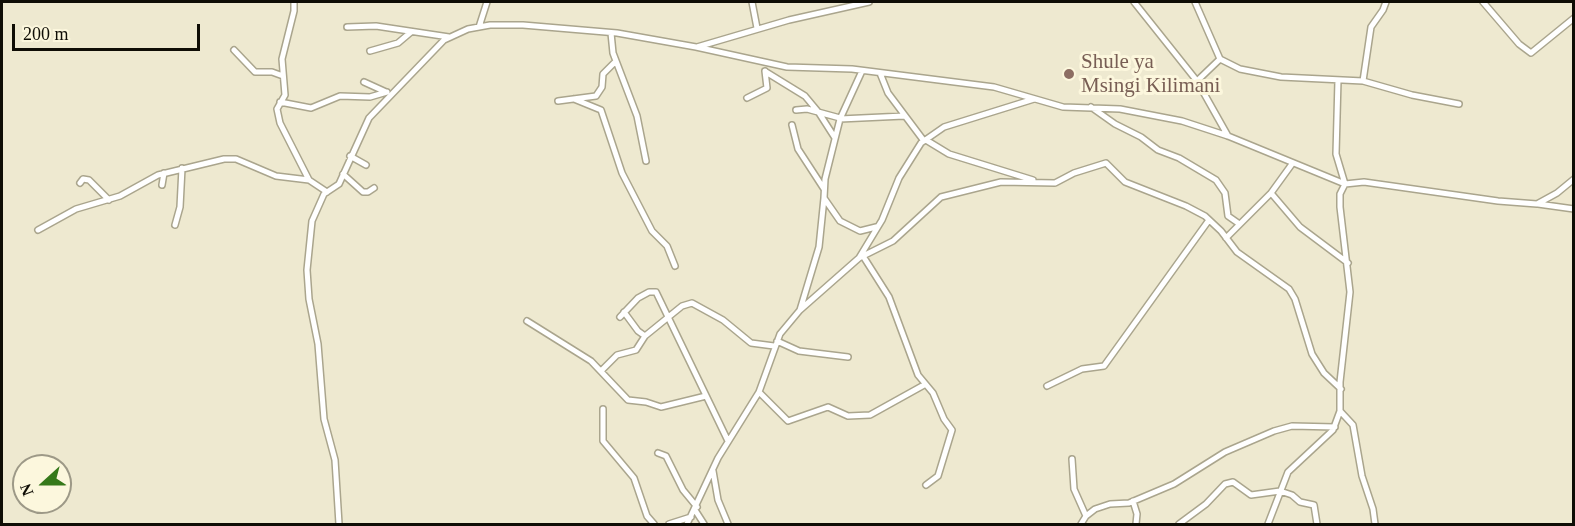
<!DOCTYPE html>
<html>
<head>
<meta charset="utf-8">
<style>
	body { margin:0 }
	#map { position:relative; width:1575px; height:526px; overflow:hidden; background:#eee9d0; font-family:"Times New Roman",serif }
	canvas { display:block }
	.frame { position:absolute; inset:0; border:3px solid #0f0d05; pointer-events:none }
	.north { position:absolute; left:12px; top:454px; width:60px; height:60px; box-sizing:border-box; background:#fcf7dd; border:2px solid #9d9987; border-radius:50%; rotate:249deg; font-size:16px; font-weight:700; line-height:24px; text-align:center; color:#0f0d05 }
	.north::after { content:''; display:block; margin:auto; width:21px; height:27px; background:#36791a; clip-path:polygon(50% 0,100% 100%,50% 72%,0 100%) }
	.scale { position:absolute; left:12px; top:24px; width:188px; height:27px; box-sizing:border-box; border:3px solid #0f0d05; border-top:0; padding-left:8px; font-size:18px; line-height:21px; white-space:nowrap; color:#0f0d05; -webkit-text-stroke:4px #fcf7dd; paint-order:stroke }
</style>
</head>
<body>
<div id="map">
<canvas width="1575" height="526"></canvas>
<div class="frame"></div>
<div class="north">N</div>
<div class="scale">200 m</div>
</div>
<script>
const ctx = document.querySelector('canvas').getContext('2d');
ctx.lineJoin = 'round';
const shape = rows => new Path2D(rows.map(r => 'M' + r).join(''));
function strokePath(path, color, width, dash) { ctx.strokeStyle = color; ctx.lineWidth = width; ctx.lineCap = dash ? 'butt' : 'round'; ctx.setLineDash(dash || []); ctx.stroke(path); }
function write(font, color, halo, rows, align = 'center') {
  ctx.font = font + ' "Times New Roman",serif'; ctx.lineWidth = 6; ctx.setLineDash([]); ctx.textBaseline = 'middle'; ctx.strokeStyle = halo; ctx.fillStyle = color; for (const [text, x, y, turn = 0] of rows) {
    ctx.save(); ctx.translate(x, y); ctx.rotate((+turn || 0) * Math.PI / 180); ctx.textAlign = isNaN(turn) ? turn : align; if (halo) ctx.strokeText(text, 0, 0); ctx.fillText(text, 0, 0); ctx.restore();
  }
}
const minor = shape([
	[294,2,294,11,282,59,285,95,277,109,280,123,309,180],
	[752,2,757,28],
	[1134,2,1197,81,1228,136],
	[1195,2,1220,59,1240,69,1281,77,1363,81,1412,95,1459,104],
	[1483,2,1519,44,1531,53,1574,18],
	[347,27,376,26,449,37],
	[479,27,487,2],
	[611,33,613,53,637,116,646,161],
	[697,47,789,20,869,2],
	[234,50,255,72,272,72,283,76],
	[370,51,398,43,411,32],
	[862,71,840,119,825,179,824,198,840,221,860,231,876,227],
	[766,72,805,96,820,114],
	[880,73,888,93,924,141],
	[1338,80,1336,154,1345,184],
	[1197,81,1220,59],
	[1363,81,1371,27,1383,10,1386,2],
	[364,82,386,92],
	[747,98,767,88,765,71],
	[574,99,601,110,622,173,652,231,667,246,675,266],
	[558,101,596,96,602,87,603,74,616,61],
	[280,102,311,108,340,96,370,97,387,92],
	[1091,107,1115,124,1141,137,1158,150,1179,158,1216,180,1225,193,1228,216,1238,223],
	[796,110,807,109,840,118],
	[819,113,835,138],
	[840,119,904,116],
	[792,125,798,149,824,189],
	[926,140,949,154,1033,180],
	[350,156,366,165],
	[343,174,363,192,368,192,374,188],
	[80,183,83,179,89,180,109,200],
	[162,185,164,173],
	[1271,193,1300,227,1348,263],
	[1538,204,1574,209],
	[175,225,180,207,182,168],
	[38,230,76,209,120,196,158,175,224,159,236,159,276,176,309,180,327,192],
	[1226,238,1271,193,1292,164],
	[863,256,889,297,918,375,933,393,944,419,952,430,938,476,926,485],
	[859,258,893,241,941,197,1001,182,1055,183,1074,173,1106,163,1125,182,1186,206,1205,216,1221,231,1237,252,1289,289,1295,299,1312,354,1324,373,1341,389],
	[800,310,819,247,824,198],
	[624,312,638,331,645,336,682,306,692,303,723,320,751,343,774,346],
	[620,317,638,298,649,292,656,292,728,441],
	[527,321,591,361,628,400,646,402,661,407,706,396],
	[777,341,799,351,848,357],
	[601,371,617,355,636,350,645,336],
	[1047,386,1082,369,1104,366,1209,220],
	[759,392,788,421,828,407,848,416,870,415,924,385],
	[603,409,603,441,634,478,647,516,654,524],
	[1340,411,1353,425,1362,476,1373,509,1375,524],
	[658,453,666,456,683,490,697,507],
	[1072,459,1074,489,1086,516],
	[713,471,718,500,728,524],
	[1133,501,1137,514,1136,524],
	[695,510,704,524],
	[339,524,335,460,324,419,318,344,309,299,307,270,312,221,324,194,339,184,369,118,444,40,468,29,490,25,523,25,617,33,696,47,787,67,852,69,994,87,1063,107,1120,109,1182,121,1228,136,1345,184],
	[669,524,691,517],
	[687,524,718,458,759,392,780,334,800,310,859,258,882,220,899,178,921,143,944,127,1034,99],
	[1081,524,1086,516,1095,509,1110,504,1129,503,1174,484,1225,452,1274,431,1292,426,1335,427],
	[1179,524,1206,504,1225,484,1233,482,1251,495,1280,491,1292,495,1300,502,1314,505,1317,524],
	[1268,524,1288,472,1333,430,1340,411,1340,382,1350,292,1340,207,1340,194,1345,184,1364,182,1498,201,1537,204,1557,193,1574,179]
]);
const markers = [
	[1069,74,6,"#8d6e63"]
];
const educationNames = [
	["Shule ya",1081,62],
	["Msingi Kilimani",1081,86]
];
strokePath(minor, '#aaa58d', 8);
strokePath(minor, '#fff', 5);
for (const [x, y, r, color] of markers) { const dot = new Path2D(); dot.arc(x, y, r, 0, 2 * Math.PI); ctx.fillStyle = color; ctx.fill(dot); strokePath(dot, '#fcf7dd', 2); }
write('21px', '#785e54', '#fcf7dd', educationNames, 'left');
</script>
</body>
</html>
